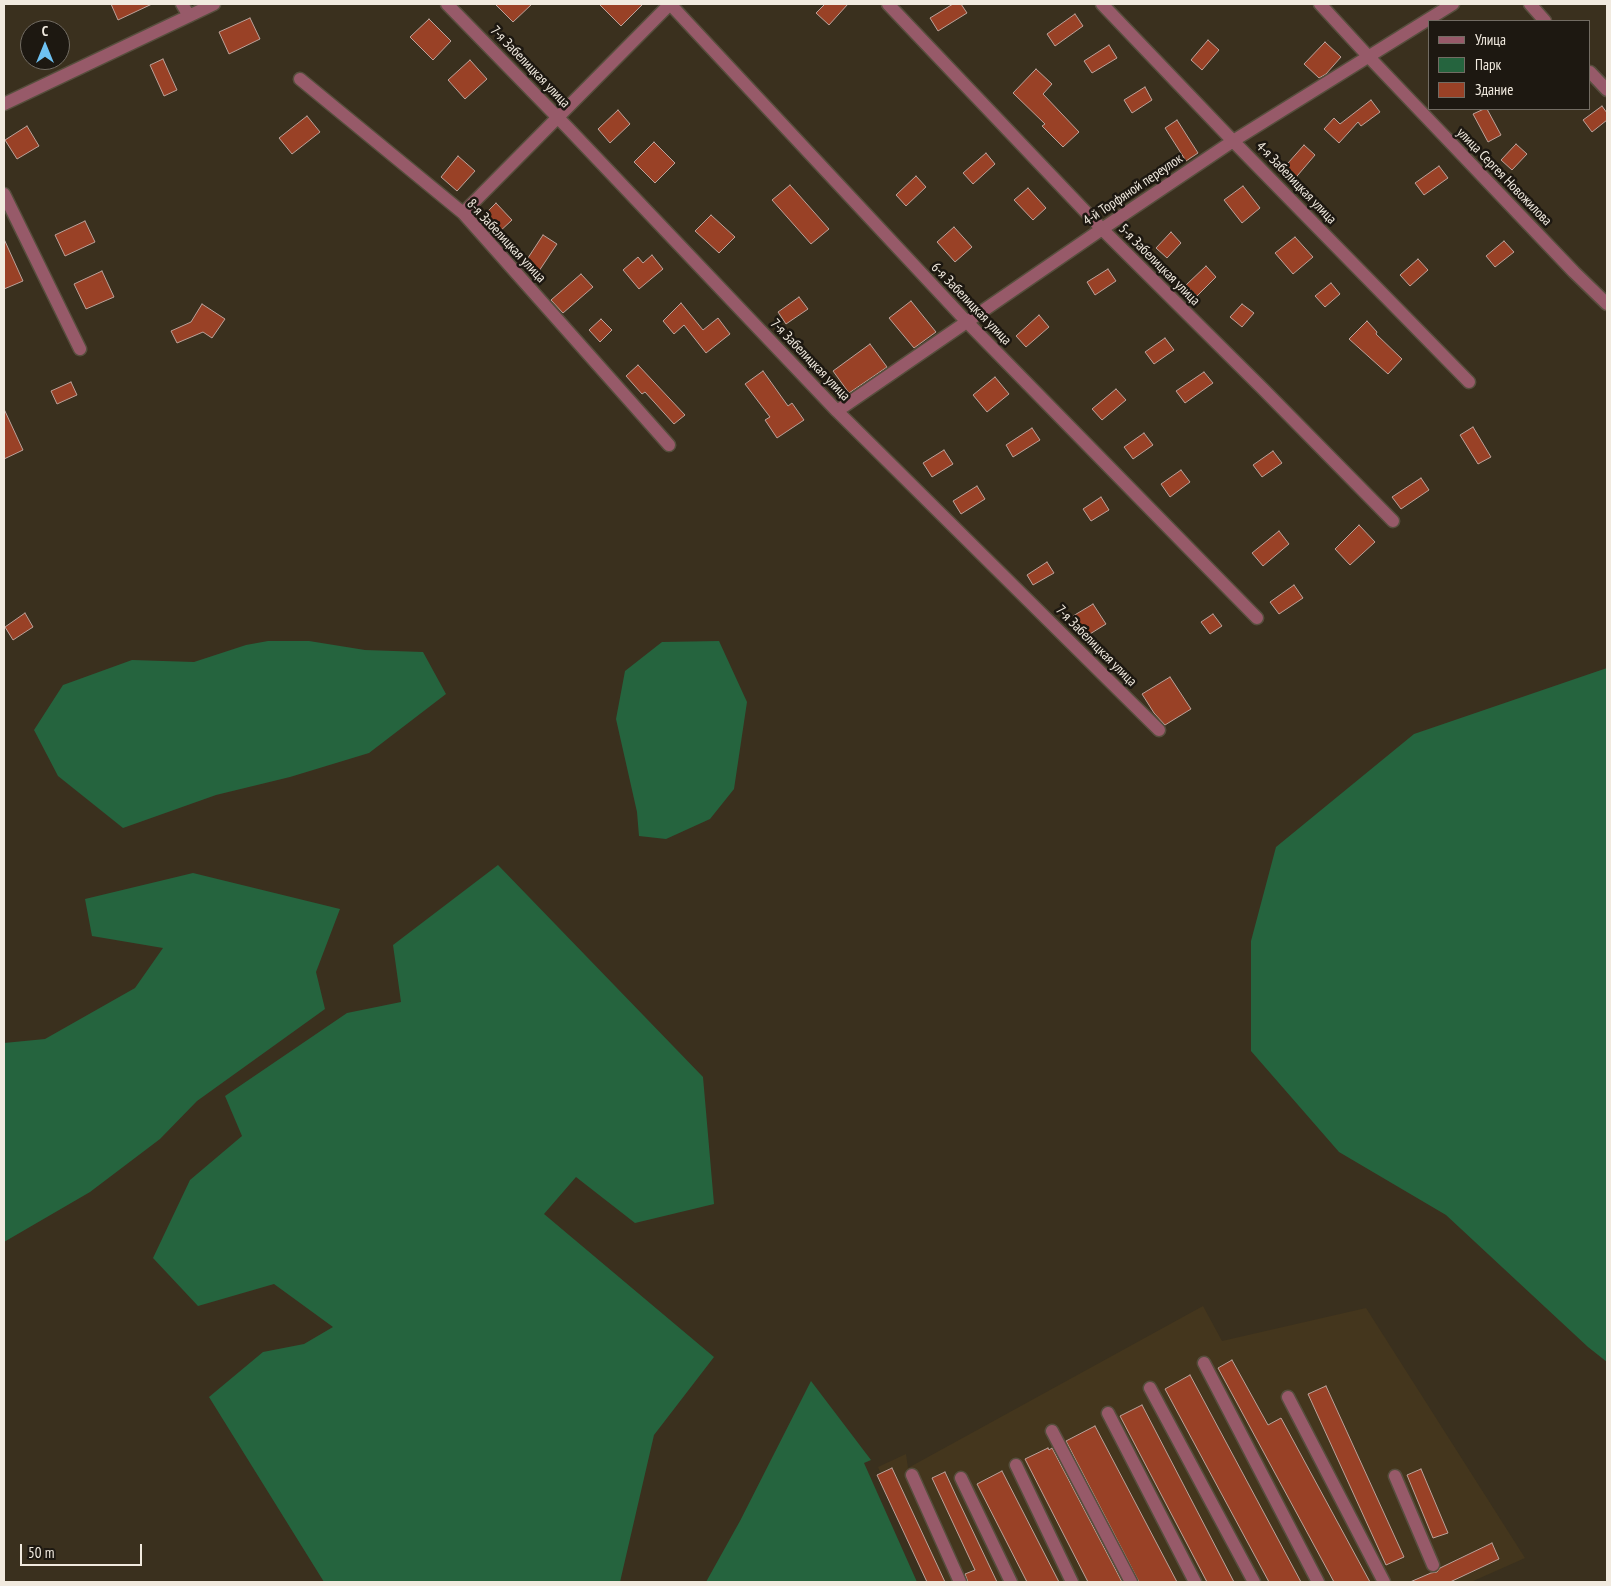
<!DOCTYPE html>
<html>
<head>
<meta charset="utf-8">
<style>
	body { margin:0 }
	#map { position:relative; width:1611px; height:1586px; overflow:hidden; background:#3a301e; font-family:"PT Sans Narrow",sans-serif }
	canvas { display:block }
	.frame { position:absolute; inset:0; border:5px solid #f1eadf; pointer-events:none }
	.legend { position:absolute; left:1428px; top:20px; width:162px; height:90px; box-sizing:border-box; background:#1d1811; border:1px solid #726c63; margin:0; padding:6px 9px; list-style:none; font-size:15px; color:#f1eadf }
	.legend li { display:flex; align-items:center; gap:10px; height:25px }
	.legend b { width:25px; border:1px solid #726c63 }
	.north { position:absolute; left:20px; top:20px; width:50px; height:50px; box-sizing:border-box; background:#1d1811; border:1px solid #726c63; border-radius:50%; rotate:0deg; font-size:14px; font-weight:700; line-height:20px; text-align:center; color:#f1eadf }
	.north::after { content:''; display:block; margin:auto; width:18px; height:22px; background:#6ec2f3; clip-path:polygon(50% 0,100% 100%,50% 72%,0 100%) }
	.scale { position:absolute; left:20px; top:1544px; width:122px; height:22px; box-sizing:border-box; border:2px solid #f1eadf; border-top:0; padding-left:6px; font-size:15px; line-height:18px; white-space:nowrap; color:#f1eadf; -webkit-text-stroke:4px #1d1811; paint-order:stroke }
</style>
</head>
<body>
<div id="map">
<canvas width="1611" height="1586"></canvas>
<div class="frame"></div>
<ul class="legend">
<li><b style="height:6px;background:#975a69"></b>Улица</li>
<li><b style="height:14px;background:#25643e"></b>Парк</li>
<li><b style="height:14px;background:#994126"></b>Здание</li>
</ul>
<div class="north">С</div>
<div class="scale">50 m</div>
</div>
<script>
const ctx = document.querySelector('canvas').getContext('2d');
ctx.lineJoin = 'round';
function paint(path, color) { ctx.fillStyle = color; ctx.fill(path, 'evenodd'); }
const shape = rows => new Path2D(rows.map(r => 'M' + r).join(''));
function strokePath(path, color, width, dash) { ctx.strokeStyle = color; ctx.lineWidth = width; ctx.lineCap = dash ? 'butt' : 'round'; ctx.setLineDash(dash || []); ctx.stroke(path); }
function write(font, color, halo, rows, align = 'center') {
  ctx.font = font + ' "PT Sans Narrow",sans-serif'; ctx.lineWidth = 5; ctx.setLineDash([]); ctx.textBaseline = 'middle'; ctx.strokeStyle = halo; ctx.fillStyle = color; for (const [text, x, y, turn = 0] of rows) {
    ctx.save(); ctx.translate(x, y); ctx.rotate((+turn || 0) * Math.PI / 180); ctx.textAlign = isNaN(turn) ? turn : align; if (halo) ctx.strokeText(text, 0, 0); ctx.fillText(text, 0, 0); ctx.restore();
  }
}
const built = shape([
	[1203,1306,1222,1341,1366,1308,1525,1558,1471,1582,929,1582,878,1467,906,1454,908,1468]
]);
const green = shape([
	[268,641,309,641,365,650,423,652,446,694,369,753,290,777,216,795,123,828,58,776,34,730,63,685,132,660,194,662,246,645],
	[719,641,747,702,734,789,710,819,666,839,639,836,637,812,616,719,625,671,662,642],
	[1607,668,1607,1362,1588,1347,1446,1215,1339,1152,1251,1051,1251,941,1276,847,1414,734],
	[498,865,703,1077,714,1204,635,1223,576,1177,544,1214,714,1357,654,1435,620,1582,324,1582,209,1397,263,1352,304,1344,333,1327,274,1284,198,1306,153,1258,190,1180,242,1136,225,1096,347,1013,401,1002,393,945],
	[193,873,340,909,316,972,325,1009,197,1101,160,1139,90,1192,4,1242,4,1043,45,1039,135,988,163,948,92,936,85,899],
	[811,1381,871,1460,864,1463,917,1582,706,1582,740,1521]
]);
const building = shape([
	[111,4,152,4,118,20,111,4],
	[495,4,532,4,513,22,495,4],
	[599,4,643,4,621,26,599,4],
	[825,4,848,4,829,25,816,13,825,4],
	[953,4,961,4,967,13,938,31,930,18,953,4],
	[1075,14,1083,26,1055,46,1047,34,1075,14],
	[250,18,260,39,229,54,219,32,250,18],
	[429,19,451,41,433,60,410,37,429,19],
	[1208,40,1219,50,1202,70,1191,60,1208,40],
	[1325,42,1341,57,1326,74,1319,78,1304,64,1325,42],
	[1109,45,1117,58,1092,73,1084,61,1109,45],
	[163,59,177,90,164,96,150,65,163,59],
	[470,60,487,79,465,99,448,80,470,60],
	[1036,69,1052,84,1043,94,1079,132,1063,147,1042,126,1045,124,1013,93,1036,69],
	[1145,87,1152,100,1132,113,1124,100,1145,87],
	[1371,100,1380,112,1361,126,1358,122,1339,143,1324,129,1334,118,1340,124,1371,100],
	[1602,106,1607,113,1607,120,1592,132,1583,120,1602,106],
	[1484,109,1487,109,1501,135,1488,142,1473,114,1484,109],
	[618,110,630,124,610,143,598,129,618,110],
	[307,116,320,132,292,154,279,138,307,116],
	[1177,120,1198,153,1186,161,1165,128,1177,120],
	[27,126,39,146,17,159,5,140,27,126],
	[654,142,675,163,655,183,634,162,654,142],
	[1516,144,1527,154,1512,170,1501,160,1516,144],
	[1304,145,1315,155,1292,182,1280,172,1304,145],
	[986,153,995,164,973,184,963,173,986,153],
	[458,156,475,171,457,191,441,177,458,156],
	[1439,166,1448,178,1424,195,1415,183,1439,166],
	[916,176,926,187,906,206,896,195,916,176],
	[790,185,829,229,811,244,772,200,790,185],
	[1243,186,1260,208,1242,223,1224,200,1243,186],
	[1028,188,1046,208,1033,220,1014,200,1028,188],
	[496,203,512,220,497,234,481,218,496,203],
	[711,215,735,237,719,253,695,231,711,215],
	[85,221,95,242,65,256,55,235,85,221],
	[954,227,972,247,955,262,937,242,954,227],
	[1171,232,1181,243,1167,258,1156,248,1171,232],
	[543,235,557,244,535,277,522,267,543,235],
	[1295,237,1313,257,1293,274,1275,253,1295,237],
	[4,239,23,281,4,289,4,239],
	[1504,241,1514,252,1495,267,1486,256,1504,241],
	[652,255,663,269,639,289,623,270,638,257,643,263,652,255],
	[1418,259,1428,270,1410,286,1400,275,1418,259],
	[1206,266,1216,277,1197,296,1186,285,1206,266],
	[1108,269,1116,281,1095,295,1087,282,1108,269],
	[102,271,114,297,86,309,74,284,102,271],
	[581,274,593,287,563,313,551,300,581,274],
	[1331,283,1340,294,1325,307,1315,296,1331,283],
	[799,297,808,309,786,324,778,312,799,297],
	[911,301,936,332,914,348,889,318,911,301],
	[681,303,703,330,718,318,730,334,706,353,684,325,674,334,663,321,681,303],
	[202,304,225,319,212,338,203,332,177,343,171,331,191,322,202,304],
	[1242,304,1254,313,1242,327,1230,317,1242,304],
	[1039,315,1049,327,1026,347,1016,336,1039,315],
	[601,319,612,330,600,342,589,330,601,319],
	[1367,321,1377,332,1376,334,1402,359,1388,374,1349,339,1367,321],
	[1165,338,1174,350,1154,364,1145,352,1165,338],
	[870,344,887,367,849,393,833,371,870,344],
	[638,365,685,415,674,424,645,392,642,394,626,376,638,365],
	[763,371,788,406,792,403,804,420,777,438,765,420,770,417,745,384,763,371],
	[1204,372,1213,383,1185,403,1176,391,1204,372],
	[995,377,1009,394,987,412,973,395,995,377],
	[71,382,77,395,57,404,51,391,71,382],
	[1116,389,1126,400,1102,420,1092,409,1116,389],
	[4,409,23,450,4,459,4,409],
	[1473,427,1491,457,1478,464,1460,435,1473,427],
	[1032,428,1040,440,1013,457,1006,445,1032,428],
	[1144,433,1153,445,1133,459,1124,447,1144,433],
	[944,450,953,464,932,477,923,463,944,450],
	[1273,451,1282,463,1262,477,1253,465,1273,451],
	[1181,470,1190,482,1170,497,1161,484,1181,470],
	[1421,478,1429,490,1401,509,1392,497,1421,478],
	[977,486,985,499,961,514,953,501,977,486],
	[1101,497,1109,510,1091,521,1083,509,1101,497],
	[1359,525,1375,542,1350,565,1335,549,1359,525],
	[1279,531,1289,544,1263,566,1252,553,1279,531],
	[1047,562,1054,573,1033,585,1027,575,1047,562],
	[1294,585,1303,598,1279,614,1270,602,1294,585],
	[1093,604,1106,624,1085,637,1073,616,1093,604],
	[25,613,33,627,13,640,5,627,25,613],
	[1213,614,1222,626,1210,634,1201,622,1213,614],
	[1170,677,1191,709,1165,725,1154,713,1142,694,1170,677],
	[1232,1360,1268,1425,1281,1418,1370,1582,1334,1582,1218,1368,1232,1360],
	[1190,1375,1301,1582,1269,1582,1165,1389,1190,1375],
	[1326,1386,1404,1557,1386,1565,1308,1394,1326,1386],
	[1142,1405,1234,1582,1207,1582,1120,1416,1142,1405],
	[1095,1426,1177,1582,1139,1582,1066,1441,1095,1426],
	[1048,1448,1049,1450,1052,1448,1122,1582,1088,1582,1025,1459,1048,1448],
	[892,1468,945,1582,927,1582,877,1475,892,1468],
	[1421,1469,1448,1533,1433,1538,1407,1475,1421,1469],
	[1002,1471,1059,1582,1027,1582,977,1484,1002,1471],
	[945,1472,958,1500,997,1582,968,1582,965,1574,975,1570,932,1478,945,1472],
	[1492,1543,1499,1559,1450,1582,1410,1582,1431,1573,1437,1572,1440,1568,1492,1543]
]);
const minor = shape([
	[182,4,189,16],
	[447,4,568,128,837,411,1159,730],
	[670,4,967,322,1257,618],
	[888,4,1102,229,1263,389,1393,521],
	[1102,4,1233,141,1469,382],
	[1320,4,1368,56,1574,272,1607,304],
	[1530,4,1545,21],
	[1590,72,1607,90],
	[300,79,463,213,669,445],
	[4,104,214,4],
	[4,194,80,349],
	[463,213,670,4],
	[837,411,1102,229,1233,141,1453,4],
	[1204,1363,1318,1582],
	[1150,1388,1254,1582],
	[1288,1397,1384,1582],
	[1108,1413,1195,1582],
	[1052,1431,1131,1582],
	[1016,1465,1072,1582],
	[912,1475,960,1582],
	[1395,1476,1433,1565],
	[961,1478,1011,1582]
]);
const streetNames = [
	["7-я Забелицкая улица",530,67,46],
	["улица Сергея Новожилова",1504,177,46],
	["4-я Забелицкая улица",1296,183,46],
	["4-й Торфяной переулок",1133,190,-34],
	["8-я Забелицкая улица",506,241,47],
	["5-я Забелицкая улица",1159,265,45],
	["6-я Забелицкая улица",971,304,46],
	["7-я Забелицкая улица",810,360,46],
	["7-я Забелицкая улица",1096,646,45]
];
paint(built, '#44361d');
paint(green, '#25643e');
paint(building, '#994126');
strokePath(building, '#bca29a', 1);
strokePath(minor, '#574e3d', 15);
strokePath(minor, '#975a69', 12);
write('14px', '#f1eadf', '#1d1811', streetNames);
</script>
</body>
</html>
